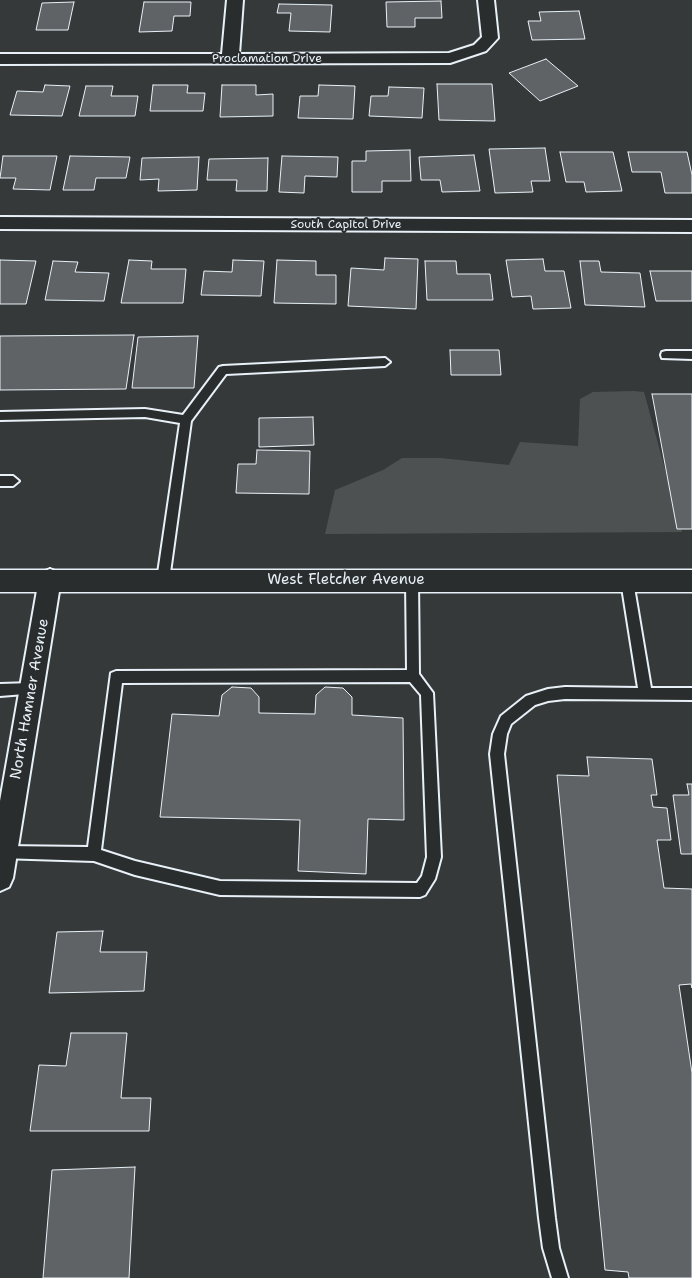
<!DOCTYPE html>
<html>
<head>
<meta charset="utf-8">
<style>
	body { margin:0 }
	canvas { display:block; background:#35393a }
</style>
</head>
<body>
<canvas width="692" height="1278"></canvas>
<script>
const ctx = document.querySelector('canvas').getContext('2d');
ctx.lineJoin = 'round';
function paint(path, color) { ctx.fillStyle = color; ctx.fill(path, 'evenodd'); }
const shape = rows => new Path2D(rows.map(r => 'M' + r).join(''));
function strokePath(path, color, width, dash) { ctx.strokeStyle = color; ctx.lineWidth = width; ctx.lineCap = dash ? 'butt' : 'round'; ctx.setLineDash(dash || []); ctx.stroke(path); }
function write(font, color, halo, rows, align = 'center') {
  ctx.font = font + ' "Shantell Sans",sans-serif'; ctx.lineWidth = 4; ctx.setLineDash([]); ctx.textBaseline = 'middle'; ctx.strokeStyle = halo; ctx.fillStyle = color; for (const [text, x, y, turn = 0] of rows) {
    ctx.save(); ctx.translate(x, y); ctx.rotate((+turn || 0) * Math.PI / 180); ctx.textAlign = isNaN(turn) ? turn : align; if (halo) ctx.strokeText(text, 0, 0); ctx.fillText(text, 0, 0); ctx.restore();
  }
}
const green = shape([
	[634,391,644,392,682,532,325,534,335,490,383,470,402,458,440,458,509,465,520,442,578,446,580,399,593,392]
]);
const building = shape([
	[441,1,442,18,415,18,415,27,387,27,386,2,441,1],
	[74,2,68,30,36,30,42,3,74,2],
	[144,2,191,2,190,16,174,16,172,31,139,32,144,2],
	[279,4,332,5,330,32,289,31,291,13,277,13,279,4],
	[579,11,585,39,532,40,528,21,541,21,539,12,579,11],
	[546,59,578,86,540,101,509,73,546,59],
	[437,84,492,84,495,121,439,120,437,84],
	[45,85,70,86,62,116,10,115,17,91,43,92,45,85],
	[153,85,188,85,187,93,205,93,203,111,150,111,153,85],
	[222,85,256,85,256,95,273,94,273,116,220,117,222,85],
	[319,85,355,86,353,119,298,118,300,96,318,96,319,85],
	[86,86,113,86,111,96,138,96,135,116,79,116,86,86],
	[389,87,424,88,422,118,369,116,371,96,388,96,389,87],
	[545,148,550,181,531,181,533,192,495,193,489,149,545,148],
	[410,150,411,181,382,181,382,192,352,192,352,161,366,161,366,151,410,150],
	[560,152,613,152,622,191,586,192,584,182,566,182,560,152],
	[628,152,687,152,692,175,692,193,665,193,661,172,632,172,628,152],
	[474,155,480,191,442,192,440,180,421,180,419,157,474,155],
	[3,156,57,156,50,190,13,189,16,178,0,178,3,156],
	[70,156,130,157,126,178,96,178,94,190,63,190,70,156],
	[282,156,338,157,337,177,305,176,304,193,279,192,282,156],
	[199,157,197,190,158,191,159,179,140,180,142,158,199,157],
	[268,158,267,191,236,191,237,180,207,180,209,159,268,158],
	[385,258,418,259,416,309,348,306,351,268,384,270,385,258],
	[543,259,545,271,564,271,571,308,533,309,531,296,512,297,506,260,543,259],
	[0,260,36,261,26,304,0,304,0,260],
	[129,260,152,261,151,269,186,269,183,303,121,303,129,260],
	[233,260,264,261,261,296,201,295,204,271,232,272,233,260],
	[277,260,316,261,316,275,336,275,336,304,274,303,277,260],
	[53,261,78,262,75,272,109,273,104,301,45,300,53,261],
	[425,261,456,261,457,274,490,274,493,300,427,300,425,261],
	[580,261,599,261,601,272,640,273,645,307,585,305,580,261],
	[650,271,692,271,692,301,656,301,650,271],
	[134,335,126,389,0,390,0,336,134,335],
	[198,336,194,388,132,388,138,337,198,336],
	[450,350,499,350,501,375,451,375,450,350],
	[652,394,692,394,692,529,677,529,652,394],
	[313,417,314,445,259,447,259,418,313,417],
	[257,450,310,451,309,494,236,493,238,464,256,464,257,450],
	[232,687,251,688,259,697,259,713,315,714,316,695,325,687,343,688,352,697,352,715,403,718,404,820,368,819,366,874,298,871,300,820,160,817,172,714,219,716,222,695,232,687],
	[587,757,652,759,657,795,651,795,653,807,667,808,671,840,657,840,664,888,692,889,692,988,691,984,679,985,692,1073,692,1278,629,1278,628,1272,605,1270,557,775,589,776,587,757],
	[687,784,692,784,692,854,681,854,673,795,689,795,687,784],
	[103,931,100,952,147,952,144,991,49,993,57,932,103,931],
	[71,1033,127,1033,121,1098,151,1098,149,1131,30,1131,39,1065,66,1066,71,1033],
	[135,1167,129,1278,43,1278,52,1170,135,1167]
]);
const service = shape([
	[666,351,692,351,692,359,662,358,661,355,662,352,666,351],
	[385,358,390,362,385,366,226,374,191,421,169,580,167,584,163,585,159,584,157,580,180,423,145,417,0,420,0,412,145,409,183,415,219,367,223,366,385,358],
	[0,476,13,476,19,481,13,486,0,486,0,476],
	[412,575,416,576,418,580,419,674,433,693,441,857,435,879,425,895,420,897,220,895,135,875,94,861,0,858,0,848,4,846,88,847,111,673,116,671,407,670,406,580,408,576,412,575],
	[410,682,421,695,427,857,422,876,417,883,220,881,135,861,101,850,122,683,410,682],
	[627,576,631,577,633,581,651,688,692,688,692,700,565,699,548,701,535,705,511,724,507,734,504,754,555,1218,559,1248,568,1278,552,1278,543,1248,539,1218,490,754,493,734,501,716,526,696,548,689,565,687,638,688,621,581,623,577,627,576],
	[32,683,37,685,38,689,37,693,0,696,0,684,32,683]
]);
const minor = shape([
	[227,0,243,0,239,54,449,53,474,45,482,37,478,0,494,0,498,38,486,51,450,63,0,64,0,54,222,54,227,0],
	[0,217,692,220,692,232,0,229,0,217],
	[50,569,58,572,61,579,13,878,9,887,0,891,0,801,39,579,42,572,50,569]
]);
const secondary = shape([
	[0,570,692,570,692,592,0,592,0,570]
]);
const farStreetnames = [
	["Proclamation Drive",267,59],
	["South Capitol Drive",346,225]
];
const streetNames = [
	["West Fletcher Avenue",346,580],
	["North Hamner Avenue",30,699,-80]
];
paint(green, '#4d5152');
paint(building, '#5f6365');
strokePath(building, '#e8f1f8', 1);
strokePath(service, '#e8f1f8', 4);
strokePath(minor, '#e8f1f8', 4);
strokePath(secondary, '#e8f1f8', 3);
paint(service, '#2a2d2e');
paint(minor, '#2a2d2e');
paint(secondary, '#2a2d2e');
write('12px', '#e8f1f8', '#2a2d2e', farStreetnames);
write('15px', '#e8f1f8', '#2a2d2e', streetNames);
</script>
</body>
</html>
